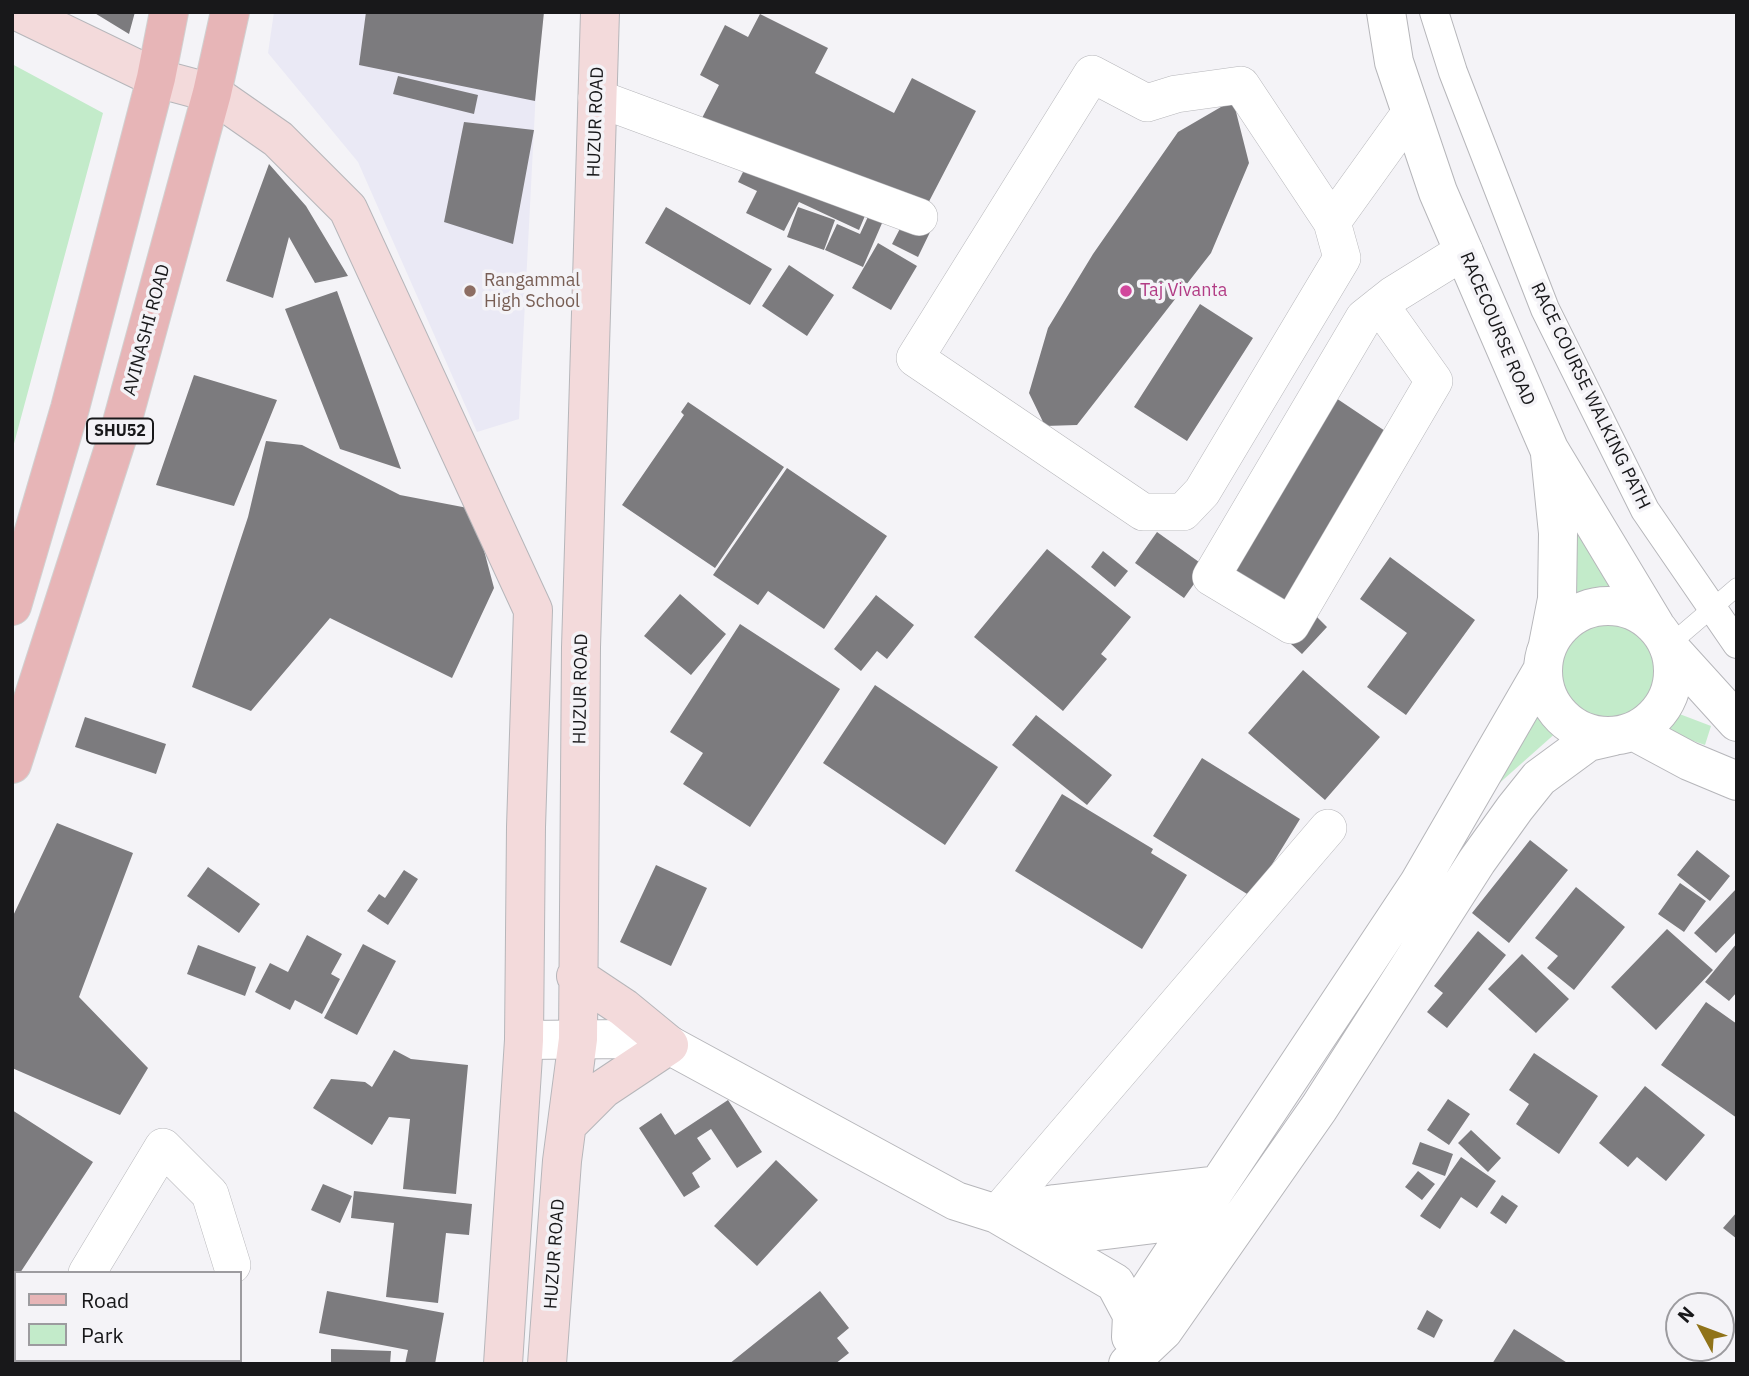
<!DOCTYPE html>
<html>
<head>
<meta charset="utf-8">
<style>
	body { margin:0 }
	#map { position:relative; width:1749px; height:1376px; overflow:hidden; background:#f4f3f7; font-family:"IBM Plex Sans",sans-serif }
	canvas { display:block }
	.frame { position:absolute; inset:0; border:14px solid #18181a; pointer-events:none }
	.legend { position:absolute; left:14px; top:1271px; width:228px; height:91px; box-sizing:border-box; background:#f4f3f7; border:2px solid #9c9b9f; margin:0; padding:9px 12px; list-style:none; font-size:21px; color:#18181a }
	.legend li { display:flex; align-items:center; gap:14px; height:35px }
	.legend b { width:35px; border:2px solid #9c9b9f }
	.north { position:absolute; left:1665px; top:1292px; width:70px; height:70px; box-sizing:border-box; background:#f4f3f7; border:2px solid #9c9b9f; border-radius:50%; rotate:311deg; font-size:19px; font-weight:700; line-height:28px; text-align:center; color:#18181a }
	.north::after { content:''; display:block; margin:auto; width:24px; height:32px; background:#907319; clip-path:polygon(50% 0,100% 100%,50% 72%,0 100%) }
</style>
</head>
<body>
<div id="map">
<canvas width="1749" height="1376"></canvas>
<div class="frame"></div>
<ul class="legend">
<li><b style="height:9px;background:#e7b5b7"></b>Road</li>
<li><b style="height:19px;background:#c3ebca"></b>Park</li>
</ul>
<div class="north">N</div>
</div>
<script>
const ctx = document.querySelector('canvas').getContext('2d');
ctx.lineJoin = 'round';
function paint(path, color) { ctx.fillStyle = color; ctx.fill(path, 'evenodd'); }
const shape = rows => new Path2D(rows.map(r => 'M' + r).join(''));
function strokePath(path, color, width, dash) { ctx.strokeStyle = color; ctx.lineWidth = width; ctx.lineCap = dash ? 'butt' : 'round'; ctx.setLineDash(dash || []); ctx.stroke(path); }
function write(font, color, halo, rows, align = 'center') {
  ctx.font = font + ' "IBM Plex Sans",sans-serif'; ctx.lineWidth = 7; ctx.setLineDash([]); ctx.textBaseline = 'middle'; ctx.strokeStyle = halo; ctx.fillStyle = color; for (const [text, x, y, turn = 0] of rows) {
    ctx.save(); ctx.translate(x, y); ctx.rotate((+turn || 0) * Math.PI / 180); ctx.textAlign = isNaN(turn) ? turn : align; if (halo) ctx.strokeText(text, 0, 0); ctx.fillText(text, 0, 0); ctx.restore();
  }
}
const built = shape([
	[274,12,540,12,519,419,477,432,358,162,268,53]
]);
const green = shape([
	[12,64,103,113,12,451],
	[1559,482,1612,586,1591,598,1569,598],
	'1554 671a54 54 0 1 1 108 0a54 54 0 1 1-108 0Z',
	[1535,707,1549,716,1558,731,1477,803],
	[1669,710,1711,726,1705,745,1661,730]
]);
const building = shape([
	[93,12,135,12,129,34],
	[366,12,544,12,535,101,359,65],
	[760,14,828,48,815,73,894,113,912,78,976,111,922,215,701,120,719,85,700,75,725,25,748,37],
	[398,76,478,95,474,114,393,94],
	[1233,100,1249,163,1211,253,1077,425,1045,426,1029,393,1048,328,1093,254,1178,132],
	[464,122,534,130,513,244,444,222],
	[751,156,867,211,859,230,799,202,784,231,746,213,757,191,738,182],
	[269,164,306,206,348,276,315,283,289,237,273,298,226,281],
	[666,207,772,269,750,305,645,243],
	[798,207,835,220,824,250,787,237],
	[872,208,886,214,863,267,825,250,837,224,860,234],
	[907,215,932,228,918,257,892,244],
	[878,243,917,266,891,310,852,288],
	[789,265,834,295,807,336,762,306],
	[337,291,401,469,340,449,285,309],
	[1200,304,1253,338,1187,441,1134,407],
	[194,375,277,400,234,506,156,485],
	[1330,394,1397,439,1270,629,1202,584],
	[688,402,784,467,715,568,622,505,684,415,681,412],
	[266,441,302,445,400,495,473,509,494,588,452,678,330,618,251,711,192,687,248,517],
	[787,468,887,536,824,629,768,591,758,605,713,575],
	[1157,532,1206,567,1184,598,1135,563],
	[1047,549,1131,617,1101,654,1107,659,1063,711,974,637],
	[1103,551,1128,571,1115,587,1091,567],
	[1390,557,1475,620,1406,715,1367,687,1407,633,1360,599],
	[680,594,726,634,691,675,644,636],
	[876,595,914,625,887,659,877,651,861,671,834,649],
	[1317,617,1327,627,1302,654,1291,644],
	[740,624,840,689,750,827,683,784,703,753,670,732],
	[1303,670,1380,737,1325,800,1248,733],
	[875,685,998,767,945,845,823,763],
	[1036,715,1112,775,1087,805,1012,745],
	[85,717,166,744,156,774,75,747],
	[1202,758,1300,819,1252,897,1153,836],
	[1062,794,1153,849,1151,853,1187,875,1142,949,1015,871],
	[57,823,133,853,79,997,148,1068,120,1115,12,1068,12,918],
	[1530,840,1568,870,1509,943,1472,913],
	[1697,850,1730,876,1710,901,1677,875],
	[656,865,707,888,671,966,620,942],
	[208,867,260,904,239,933,187,896],
	[404,870,418,879,388,925,367,911,379,894,385,898],
	[1680,883,1706,901,1684,932,1658,914],
	[1576,887,1625,927,1574,990,1547,968,1558,956,1535,938],
	[1737,888,1737,931,1716,953,1694,933],
	[1667,929,1713,970,1656,1030,1611,987],
	[1478,931,1506,955,1447,1028,1427,1012,1443,993,1434,986],
	[307,935,342,954,331,974,340,979,322,1014,295,1000,290,1010,255,992,270,963,288,972],
	[1737,943,1737,992,1729,1001,1705,982],
	[363,944,396,961,357,1035,324,1018],
	[198,945,256,967,245,996,187,974],
	[1522,954,1569,999,1536,1033,1488,989],
	[1706,1002,1737,1024,1737,1118,1661,1065],
	[394,1050,411,1059,468,1065,456,1194,403,1189,410,1119,389,1117,372,1145,313,1108,331,1079,365,1082,372,1087],
	[1534,1053,1598,1096,1559,1154,1516,1124,1529,1104,1509,1090],
	[1645,1086,1705,1135,1666,1181,1637,1157,1628,1167,1599,1143],
	[1448,1099,1470,1114,1449,1145,1427,1130],
	[728,1100,762,1152,737,1168,711,1129,697,1138,711,1159,692,1173,700,1187,684,1197,639,1128,661,1113,675,1135],
	[12,1110,93,1162,20,1273,16,1273,12,1284],
	[1471,1130,1501,1158,1488,1172,1458,1143],
	[1420,1142,1453,1154,1445,1176,1412,1164],
	[1461,1157,1496,1181,1477,1208,1461,1197,1440,1229,1420,1216],
	[776,1160,818,1200,757,1266,714,1226],
	[1418,1171,1435,1184,1422,1200,1405,1187],
	[323,1184,352,1196,340,1223,311,1210],
	[354,1191,472,1204,469,1235,446,1233,438,1303,386,1297,394,1223,351,1218],
	[1502,1195,1518,1206,1506,1224,1490,1213],
	[1737,1212,1737,1239,1723,1228],
	[327,1291,444,1313,435,1364,405,1364,408,1350,319,1333],
	[820,1291,849,1328,837,1338,849,1353,835,1364,729,1364],
	[1427,1310,1443,1320,1434,1338,1417,1329],
	[1514,1329,1569,1364,1492,1364],
	[331,1349,391,1351,390,1364,331,1364],
	[98,1360,159,1360,156,1364,95,1364]
]);
const service = shape([
	[1668,646,1737,587]
]);
const pedestrian = shape([
	[1434,12,1453,72,1545,309,1645,510,1737,644]
]);
const minor = shape([
	[597,98,919,217],
	[1332,222,1241,85,1176,94,1147,103,1092,74,915,358,1143,512,1183,512,1202,492,1342,258,1332,222,1411,112],
	[1380,305,1434,381,1291,625,1211,577,1364,318,1393,295,1464,251],
	[997,1214,1328,828],
	[87,1273,163,1147,210,1194,232,1265],
	[33,1364,35,1360]
]);
const tertiary = shape([
	[1386,12,1394,62,1438,192,1549,449,1655,625],
	'1543 671a65 65 0 1 1 130 0a65 65 0 1 1-130 0Z',
	[1548,645,1557,599,1558,533,1550,454],
	[1668,646,1737,722],
	[1635,732,1689,761,1737,781],
	[524,1040,628,1039,669,1045,956,1201,997,1214,1055,1204,1218,1185],
	[997,1214,1115,1283,1132,1315,1131,1337],
	[1026,1222,1044,1227,1098,1231,1195,1219],
	[1132,1315,1419,883,1543,669],
	[1128,1364,1163,1331,1319,1108,1477,861,1515,808,1539,778,1588,742,1614,736]
]);
const secondary = shape([
	[19,12,156,78,212,93,278,139,348,209,533,610,526,827,524,1040,503,1364],
	[568,1124,603,1089,669,1045,624,1008,576,976],
	[547,1364,562,1161,578,1039,581,647,600,12]
]);
const primary = shape([
	[12,606,70,408,156,78,169,12],
	[12,764,121,426,212,93,230,12]
]);
const markers = [
	[470,291,7,"#8d6e63"],
	[1126,291,7,"#d1479c"]
];
const shields = [
	[120,431,66]
];
const shieldNames = [
	["SHU52",120,431]
];
const streetNames = [
	["HUZUR ROAD",596,122,-88],
	["RACECOURSE ROAD",1497,329,67],
	["AVINASHI ROAD",147,330,-75],
	["RACE COURSE WALKING PATH",1590,396,64],
	["HUZUR ROAD",581,689,-89],
	["HUZUR ROAD",555,1254,-86]
];
const educationNames = [
	["Rangammal",484,281],
	["High School",484,302]
];
const hotelNames = [
	["Taj Vivanta",1140,291]
];
paint(built, '#eae9f5');
paint(green, '#c3ebca');
paint(building, '#7c7b7e');
strokePath(service, '#b6b6ba', 19);
strokePath(pedestrian, '#b6b6ba', 30);
strokePath(minor, '#b6b6ba', 38);
strokePath(tertiary, '#b6b6ba', 40);
strokePath(secondary, '#b6b6ba', 40);
strokePath(primary, '#d1d1d1', 40);
strokePath(service, '#fff', 18);
strokePath(pedestrian, '#fff', 28);
strokePath(minor, '#fff', 37);
strokePath(tertiary, '#fff', 38);
strokePath(secondary, '#f3dadb', 38);
strokePath(primary, '#e7b5b7', 38);
for (const [x, y, r, color] of markers) { const dot = new Path2D(); dot.arc(x, y, r, 0, 2 * Math.PI); ctx.fillStyle = color; ctx.fill(dot); strokePath(dot, '#f4f3f7', 2.5); }
for (const [x, y, w] of shields) { const box = new Path2D(); box.roundRect(x - w / 2, y - 12.5, w, 25, 5); ctx.fillStyle = '#f4f3f7'; ctx.fill(box); strokePath(box, '#18181a', 2); }
write('bold 16px', '#18181a', null, shieldNames);
write('18px', '#18181a', '#f4f3f7', streetNames);
write('18px', '#785e54', '#f4f3f7', educationNames, 'left');
write('18px', '#b23c85', '#f4f3f7', hotelNames, 'left');
</script>
</body>
</html>
